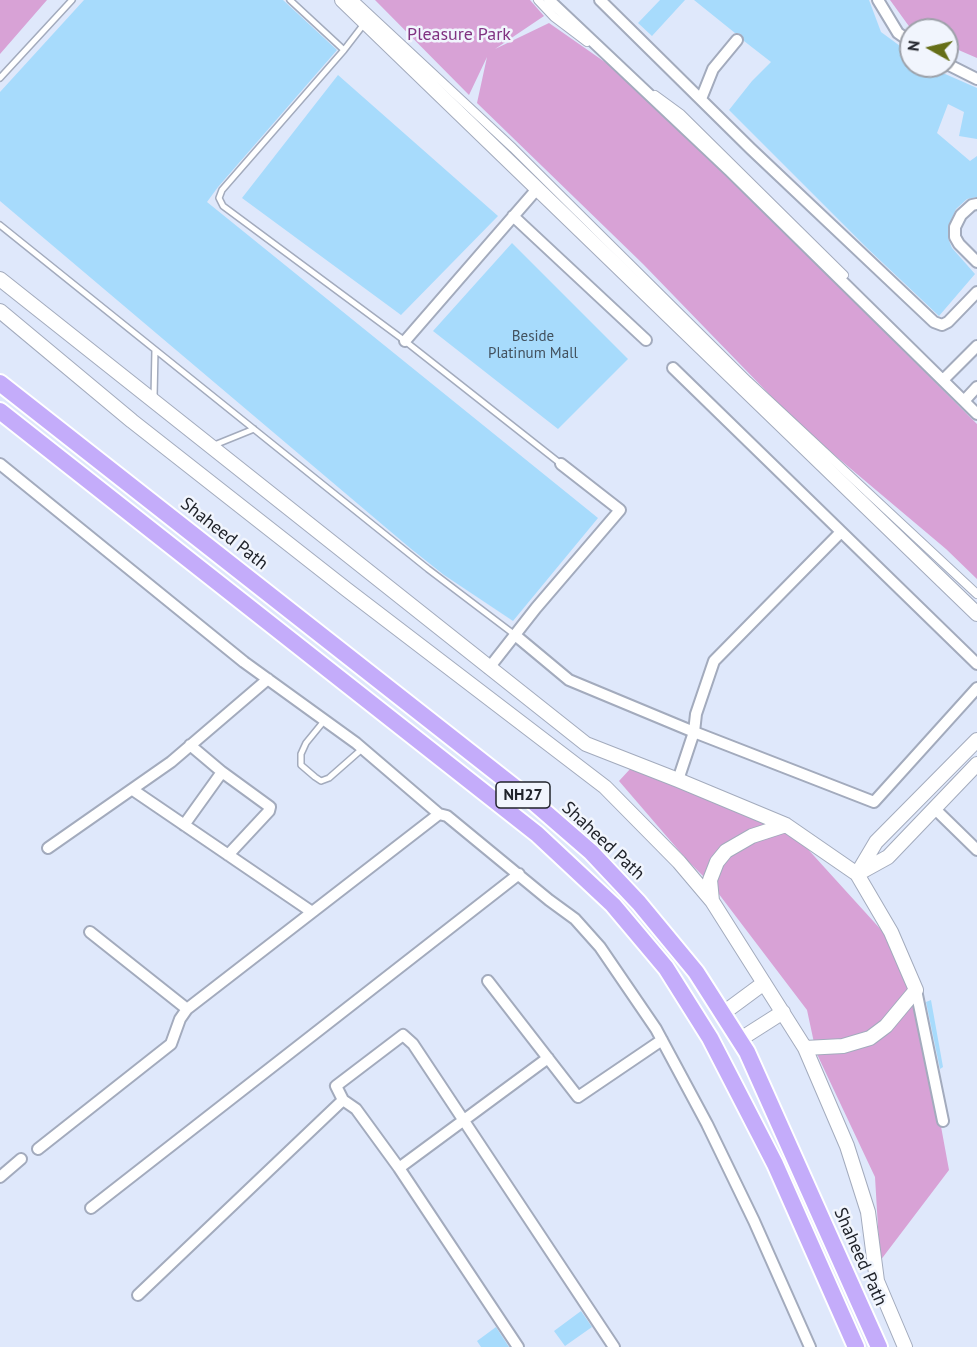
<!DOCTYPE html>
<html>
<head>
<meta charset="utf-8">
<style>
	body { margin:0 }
	#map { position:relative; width:977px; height:1347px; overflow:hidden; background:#dfe8fb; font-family:"PT Sans",sans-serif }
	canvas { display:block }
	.north { position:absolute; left:899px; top:18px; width:60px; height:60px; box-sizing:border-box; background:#f1f5fd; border:2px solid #9da1a9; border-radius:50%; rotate:278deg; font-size:16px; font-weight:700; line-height:24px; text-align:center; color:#20232a }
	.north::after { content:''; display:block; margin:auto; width:21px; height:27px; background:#666f18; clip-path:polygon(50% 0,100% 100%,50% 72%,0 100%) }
</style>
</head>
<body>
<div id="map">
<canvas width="977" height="1347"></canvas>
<div class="north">N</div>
</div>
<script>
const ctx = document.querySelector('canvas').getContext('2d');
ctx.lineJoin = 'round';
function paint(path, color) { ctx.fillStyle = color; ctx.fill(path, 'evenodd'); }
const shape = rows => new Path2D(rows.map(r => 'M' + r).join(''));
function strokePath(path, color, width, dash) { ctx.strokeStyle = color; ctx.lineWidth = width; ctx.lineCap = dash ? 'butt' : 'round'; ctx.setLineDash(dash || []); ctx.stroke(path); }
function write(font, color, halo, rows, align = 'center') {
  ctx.font = font + ' "PT Sans",sans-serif'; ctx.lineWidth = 5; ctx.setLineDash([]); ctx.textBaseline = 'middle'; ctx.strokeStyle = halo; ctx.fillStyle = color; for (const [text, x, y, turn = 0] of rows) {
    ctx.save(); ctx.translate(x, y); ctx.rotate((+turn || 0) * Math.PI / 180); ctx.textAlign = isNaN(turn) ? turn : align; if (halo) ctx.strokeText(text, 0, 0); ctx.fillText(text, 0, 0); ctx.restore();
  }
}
const green = shape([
	[0,0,47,0,0,54],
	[375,0,530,0,544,16,495,49,549,23,655,97,822,270,977,424,977,579,946,549,800,426,643,264,477,103,487,57,469,95],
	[890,0,977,0,977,58,947,45,947,30,911,29],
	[631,768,795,835,904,955,924,1034,949,1170,880,1261,875,1177,816,1052,807,1010,712,885,687,860,619,781]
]);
const building = shape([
	[84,0,283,0,337,50,218,187,207,202,598,518,513,621,444,575,410,548,0,201,0,92],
	[660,0,685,0,652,36,638,23],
	[694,0,869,0,881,32,911,54,911,66,927,66,977,88,977,139,959,136,964,112,948,104,937,133,970,161,977,156,977,197,967,199,956,209,948,227,948,238,952,248,975,274,939,316,867,248,729,110,752,81,771,62,744,41,741,34,735,33],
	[338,75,498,216,401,315,242,198],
	[512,243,628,359,558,429,433,331],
	[931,1000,943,1067,940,1069,926,1002],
	[581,1311,592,1327,565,1346,554,1331],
	[496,1327,509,1347,481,1347,477,1341]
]);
const service = shape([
	[290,0,344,50],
	[364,24,344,50,222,190,219,198,223,206,405,341,561,464],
	[0,78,72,0],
	[0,225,428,569,515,635],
	[154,397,155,350],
	[212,446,254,429],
	[324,721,306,743,301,754,301,765,315,777,321,781,329,778,362,749]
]);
const pedestrian = shape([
	[354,0,513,148,748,381,977,594],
	[538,0,554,17,587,42],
	[655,95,681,114,844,275]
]);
const minor = shape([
	[549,0,730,171,977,414],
	[600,0,751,149,934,322,942,325,948,322,977,292],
	[878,0,898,33,911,42],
	[947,64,977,79],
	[701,99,713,69,737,40],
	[977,204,972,205,961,215,955,227,955,237,959,244,977,262],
	[513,216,646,340],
	[405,341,537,189],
	[673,368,977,664],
	[943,380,977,346],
	[964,401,977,387],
	[0,464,244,662,356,743,439,814,447,816,549,900,575,919,600,947,656,1029,707,1124,754,1221,810,1347],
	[515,635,569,680,694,732,874,802,977,688],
	[489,668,536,608,620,510,561,464],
	[222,772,270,807,269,811,228,855],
	[678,780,694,732,696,714,714,661,841,532],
	[133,790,312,912],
	[934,808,977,850],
	[184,825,222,772,190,745],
	[48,848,171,762,268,679],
	[90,932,187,1009],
	[488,981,578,1097,662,1040],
	[916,990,943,1121],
	[343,1100,336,1086,403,1035,413,1044,614,1347],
	[38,1149,171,1044,180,1019,187,1009,439,814],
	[399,1168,548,1058],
	[0,1177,21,1159],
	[91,1208,519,874],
	[138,1295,343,1100,356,1109,399,1168,518,1347]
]);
const tertiary = shape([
	[342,0,977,614],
	[0,279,586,744,678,780,786,825,857,874,891,932,916,990,886,1026,870,1038,843,1046,805,1048],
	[0,311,132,421,346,589,605,787,679,862,712,901,805,1048,847,1146,868,1212,877,1281,905,1347],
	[859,873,888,857,977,764],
	[857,874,876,842,977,740],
	[712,901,710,880,717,862,726,851,752,836,786,825],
	[722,1014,764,983],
	[739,1040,783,1012]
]);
const trunk = shape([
	[0,383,531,800,591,852,639,903,696,972,747,1052,879,1347],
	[0,411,537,834,613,905,666,968,710,1038,775,1164,856,1347]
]);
const numberNames = [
	["Beside",533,337],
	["Platinum Mall",533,354]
];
const shields = [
	[523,795,54]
];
const shieldNames = [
	["NH27",523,795]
];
const parkNames = [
	["Pleasure Park",459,35]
];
const streetNames = [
	["Shaheed Path",224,534,38],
	["Shaheed Path",603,841,43],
	["Shaheed Path",860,1257,66]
];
paint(green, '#d8a2d6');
paint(building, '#a7dbfc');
strokePath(service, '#a3abbd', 8);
strokePath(pedestrian, '#a3abbd', 10);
strokePath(minor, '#a3abbd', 14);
strokePath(tertiary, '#a3abbd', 16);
strokePath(trunk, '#fff', 20);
strokePath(service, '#fff', 5);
strokePath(pedestrian, '#fff', 8);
strokePath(minor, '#fff', 10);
strokePath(tertiary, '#fff', 14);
strokePath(trunk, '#c4acfa', 16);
write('15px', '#42515e', null, numberNames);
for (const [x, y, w] of shields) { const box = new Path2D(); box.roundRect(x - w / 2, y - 13, w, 26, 4.5); ctx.fillStyle = '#f1f5fd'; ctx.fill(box); strokePath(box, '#20232a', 1.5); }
write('bold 16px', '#20232a', null, shieldNames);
write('18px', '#803281', '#f1f5fd', parkNames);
write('18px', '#20232a', '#f1f5fd', streetNames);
</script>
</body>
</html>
